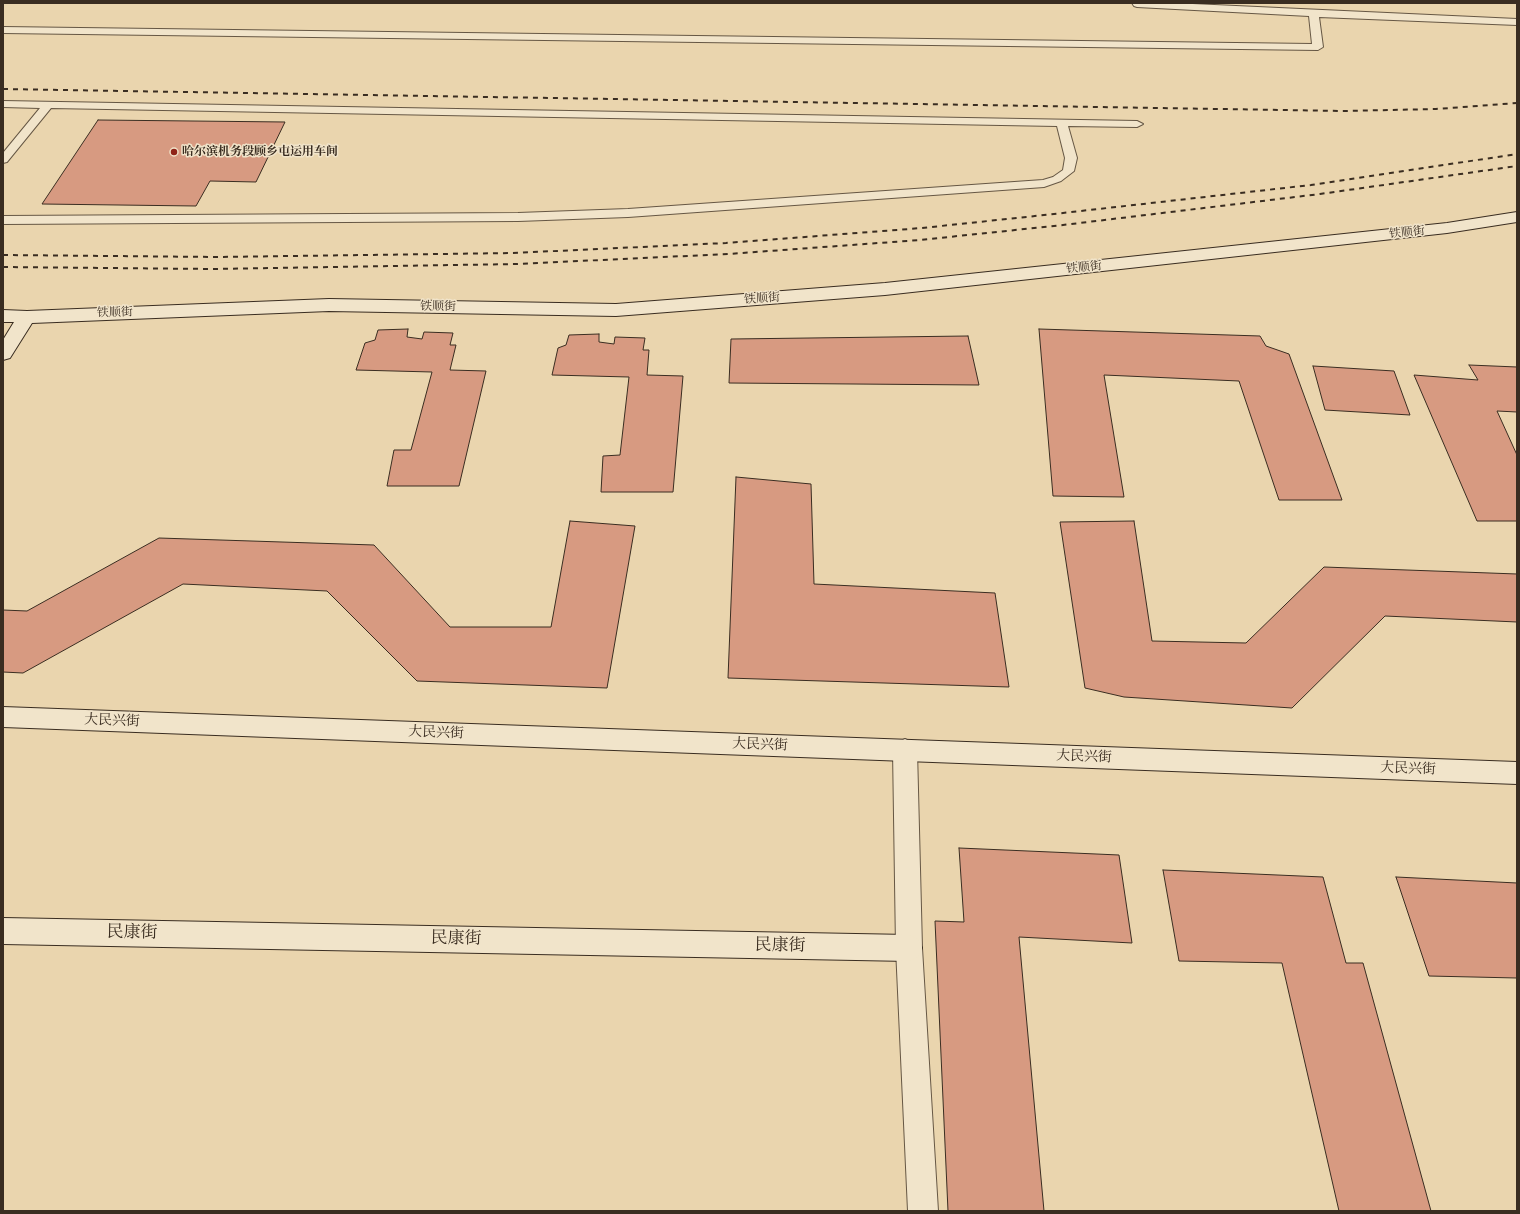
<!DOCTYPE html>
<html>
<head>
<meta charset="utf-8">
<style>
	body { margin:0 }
	#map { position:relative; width:1520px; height:1214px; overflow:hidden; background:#ead5ae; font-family:Alegreya,serif }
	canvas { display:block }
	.frame { position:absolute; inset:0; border:4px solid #3a2d21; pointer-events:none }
</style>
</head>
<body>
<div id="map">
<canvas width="1520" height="1214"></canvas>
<div class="frame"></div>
</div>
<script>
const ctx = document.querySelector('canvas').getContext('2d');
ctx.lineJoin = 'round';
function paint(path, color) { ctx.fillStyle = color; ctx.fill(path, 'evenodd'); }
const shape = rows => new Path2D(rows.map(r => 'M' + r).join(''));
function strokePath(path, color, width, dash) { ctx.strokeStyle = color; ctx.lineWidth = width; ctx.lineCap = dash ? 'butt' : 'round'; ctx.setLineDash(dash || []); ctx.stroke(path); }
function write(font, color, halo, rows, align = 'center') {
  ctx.font = font + ' Alegreya,"Noto Serif SC",serif'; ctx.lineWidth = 3; ctx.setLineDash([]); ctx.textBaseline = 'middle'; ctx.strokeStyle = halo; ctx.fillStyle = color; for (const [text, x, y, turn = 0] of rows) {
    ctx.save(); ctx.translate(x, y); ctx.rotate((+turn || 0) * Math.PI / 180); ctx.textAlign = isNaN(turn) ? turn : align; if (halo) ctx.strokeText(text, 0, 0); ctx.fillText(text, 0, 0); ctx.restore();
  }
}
const building = shape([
	[98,120,285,122,256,182,210,181,196,206,42,204,98,120],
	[408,329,407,337,422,339,424,332,453,333,450,345,456,345,450,370,486,371,459,486,387,486,394,450,411,450,432,372,356,370,365,343,375,340,378,330,408,329],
	[1039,329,1260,336,1266,346,1289,354,1342,500,1279,500,1239,381,1104,375,1124,497,1053,496,1039,329],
	[599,334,599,342,614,344,615,337,645,338,643,350,649,350,647,375,683,376,673,492,601,492,603,456,620,455,629,377,552,375,558,348,566,345,569,335,599,334],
	[968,336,979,385,729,383,731,339,968,336],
	[1469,365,1517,367,1517,412,1497,411,1517,455,1517,521,1477,521,1414,375,1478,380,1469,365],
	[1313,366,1394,371,1410,415,1325,410,1313,366],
	[736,477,811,484,814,584,995,593,1009,687,728,678,736,477],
	[570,521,635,526,607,688,417,681,327,591,183,584,23,673,3,672,3,610,27,611,159,538,374,545,450,627,551,627,570,521],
	[1134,521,1152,641,1246,643,1324,567,1517,574,1517,622,1385,616,1292,708,1124,697,1085,688,1060,522,1134,521],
	[959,848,1119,855,1132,943,1019,937,1044,1211,948,1211,935,921,964,922,959,848],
	[1163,870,1323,877,1346,963,1363,963,1431,1211,1339,1211,1282,963,1179,961,1163,870],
	[1396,877,1517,883,1517,978,1429,976,1396,877]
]);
const lane = shape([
	[1132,3,1171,3,1517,19,1517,25,1319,17,1323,47,1318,50,3,33,3,27,1312,44,1309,16,1137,7,1134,6,1132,3],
	[3,101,1137,121,1143,124,1137,127,1068,126,1077,158,1074,171,1061,181,1044,187,628,217,518,221,3,224,3,216,518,213,628,209,1043,180,1053,177,1063,170,1065,158,1057,126,51,108,7,162,3,163,3,153,40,108,3,107,3,101]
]);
const street = shape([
	[905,739,913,743,917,750,922,948,938,1211,908,1211,896,948,893,750,897,743,905,739]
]);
const secondary = shape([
	[1517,212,1517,222,1447,233,885,295,616,316,329,311,32,323,10,358,3,360,3,340,14,322,3,322,3,310,27,311,329,299,616,304,885,283,1447,223,1517,212],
	[3,707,1517,762,1517,784,3,727,3,707],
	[3,918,909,935,918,939,922,948,918,957,909,961,3,944,3,918]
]);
const rail = shape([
	[3,89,1342,111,1436,109,1517,103],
	[3,255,218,257,513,253,726,243,922,228,1054,214,1311,185,1517,154],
	[3,267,212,269,516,264,728,254,920,240,1063,225,1320,194,1517,166]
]);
const markers = [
	[174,152,4,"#8f2418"]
];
const farPoinames = [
	["哈尔滨机务段顾乡屯运用车间",182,152]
];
const farStreetnames = [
	["铁顺街",1407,233,-6],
	["铁顺街",1084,268,-6],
	["铁顺街",762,299,-4],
	["铁顺街",438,307,1],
	["铁顺街",115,313,-2]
];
const streetNames = [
	["大民兴街",112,721,2],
	["大民兴街",436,733,2],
	["大民兴街",760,745,2],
	["大民兴街",1084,757,2],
	["大民兴街",1408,769,2]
];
const nearStreetnames = [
	["民康街",132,933,1],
	["民康街",456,939,1],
	["民康街",780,946,1]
];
paint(building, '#d79a81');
strokePath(building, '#3a2d21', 1);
strokePath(lane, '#665744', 2);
strokePath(street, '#665744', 2);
strokePath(secondary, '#3a2d21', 2);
paint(lane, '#f1e4ca');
paint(street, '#f1e4ca');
paint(secondary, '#f1e4ca');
strokePath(rail, '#3a2d21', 2, [5, 5]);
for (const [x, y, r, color] of markers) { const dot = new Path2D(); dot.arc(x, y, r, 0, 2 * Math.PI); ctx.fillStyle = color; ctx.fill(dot); strokePath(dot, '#f1e4ca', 1.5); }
write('bold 12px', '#3a2d21', '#f1e4ca', farPoinames, 'left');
write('12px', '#3a2d21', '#f1e4ca', farStreetnames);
write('14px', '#3a2d21', '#f1e4ca', streetNames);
write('17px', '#3a2d21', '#f1e4ca', nearStreetnames);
</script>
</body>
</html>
